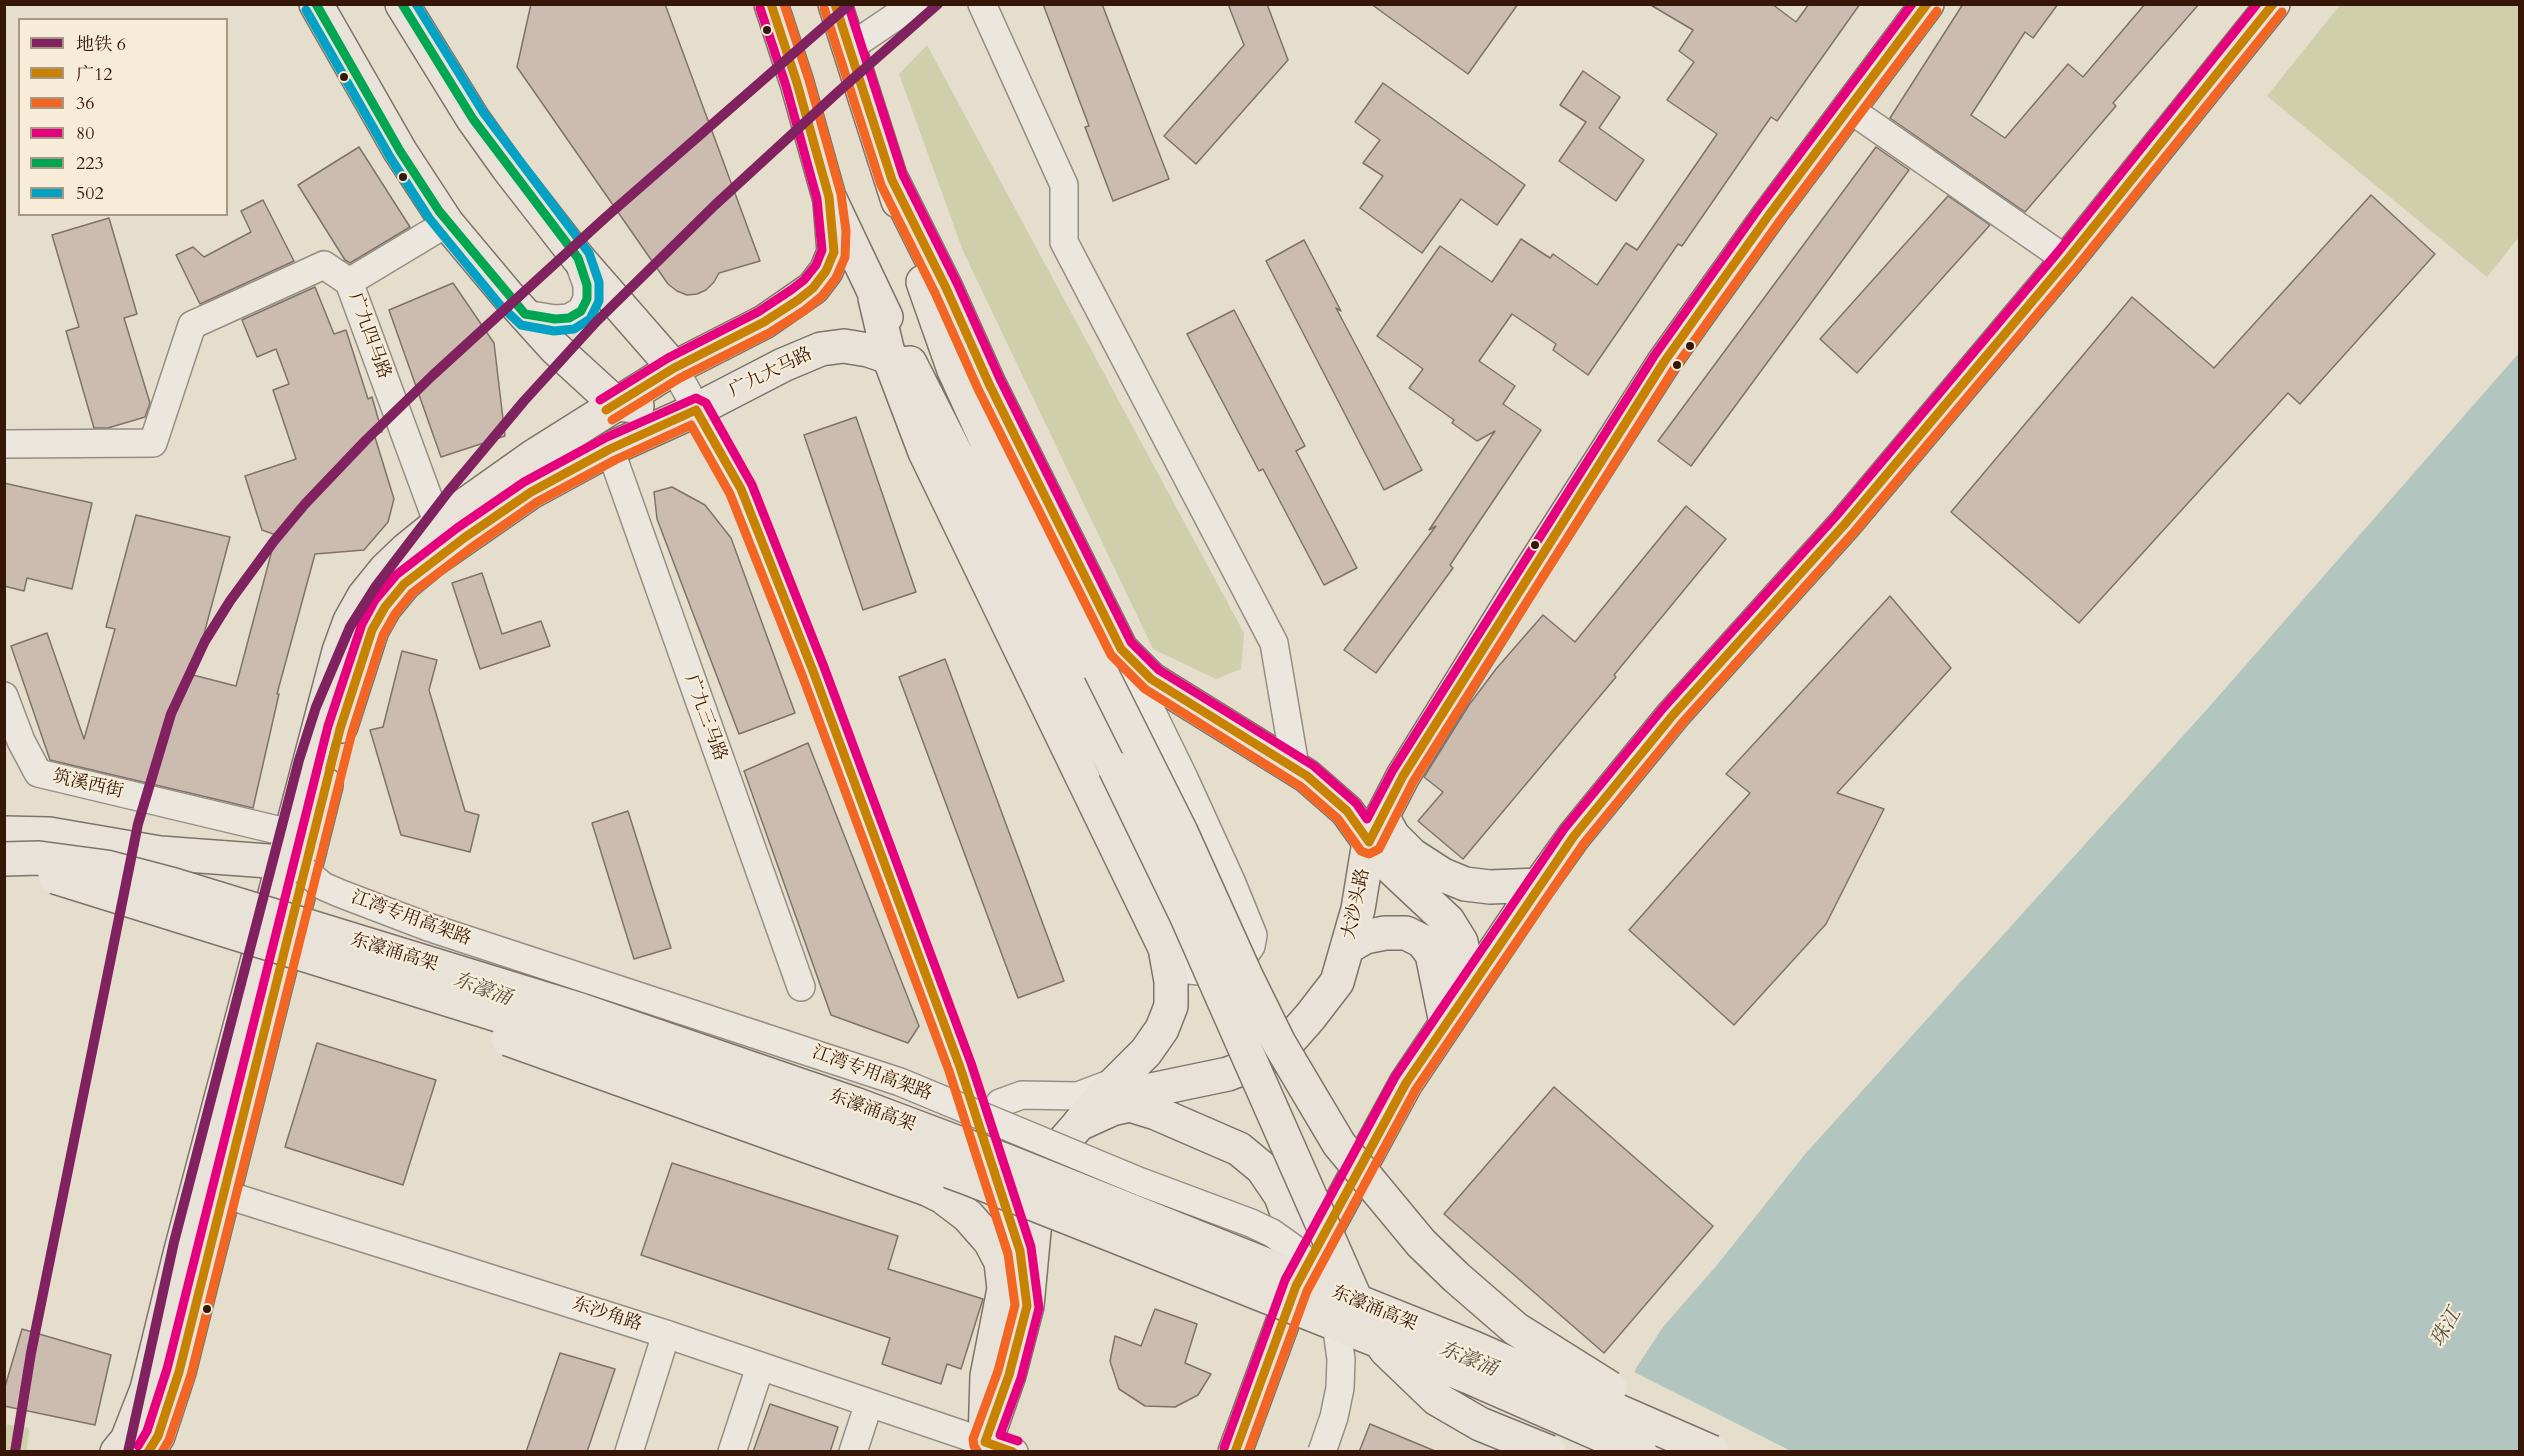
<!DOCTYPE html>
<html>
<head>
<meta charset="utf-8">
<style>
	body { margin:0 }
	#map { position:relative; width:2524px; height:1456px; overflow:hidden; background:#e6decc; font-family:Cardo,"Noto Serif SC",serif }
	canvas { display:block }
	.frame { position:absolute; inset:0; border:6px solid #361607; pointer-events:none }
	.legend { position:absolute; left:18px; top:18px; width:210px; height:198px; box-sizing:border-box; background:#f6ecd7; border:2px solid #a99684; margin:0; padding:8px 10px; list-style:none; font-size:18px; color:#361607 }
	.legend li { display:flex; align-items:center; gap:12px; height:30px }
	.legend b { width:30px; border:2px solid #a99684 }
</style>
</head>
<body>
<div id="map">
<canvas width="2524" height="1456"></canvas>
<div class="frame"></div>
<ul class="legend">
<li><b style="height:8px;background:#80225f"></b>地铁 6</li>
<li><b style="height:8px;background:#c78202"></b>广12</li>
<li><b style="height:8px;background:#f26522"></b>36</li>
<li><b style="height:8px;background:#e5007d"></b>80</li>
<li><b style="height:8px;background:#00a651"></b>223</li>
<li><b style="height:8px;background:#03a2c4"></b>502</li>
</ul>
</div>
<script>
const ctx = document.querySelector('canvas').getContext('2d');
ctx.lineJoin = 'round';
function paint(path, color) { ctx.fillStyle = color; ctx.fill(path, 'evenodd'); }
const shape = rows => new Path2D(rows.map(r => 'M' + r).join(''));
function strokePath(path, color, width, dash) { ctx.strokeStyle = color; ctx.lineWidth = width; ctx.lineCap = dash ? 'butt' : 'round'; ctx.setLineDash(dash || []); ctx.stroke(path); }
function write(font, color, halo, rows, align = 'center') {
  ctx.font = font + ' Cardo,"Noto Serif SC",serif'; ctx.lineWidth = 4.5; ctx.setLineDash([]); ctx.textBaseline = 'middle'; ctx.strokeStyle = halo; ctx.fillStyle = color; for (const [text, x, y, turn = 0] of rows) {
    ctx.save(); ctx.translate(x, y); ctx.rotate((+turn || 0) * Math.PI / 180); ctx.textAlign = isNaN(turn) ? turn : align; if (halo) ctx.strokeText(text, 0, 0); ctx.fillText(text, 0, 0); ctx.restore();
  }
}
const green = shape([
	[2340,5,2519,5,2519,237,2487,277,2267,96],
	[927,45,1244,633,1241,669,1216,679,1153,649,963,251,899,74],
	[4,1424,29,1428,27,1451,5,1451]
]);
const water = shape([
	[2519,353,2519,1451,1592,1452,1638,1365,1663,1327,1717,1265,1806,1153,2209,707]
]);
const pier = shape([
	[1632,1371,1793,1452,1589,1452]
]);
const building = shape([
	[531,4,665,4,760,261,719,273,714,282,706,290,697,294,687,295,677,291,668,284,517,67,531,4],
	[1043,4,1102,4,1169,179,1113,201,1085,127,1089,126,1043,4],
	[1228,4,1267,4,1288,60,1196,164,1164,136,1244,45,1228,4],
	[1371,4,1518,4,1468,74,1371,4],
	[1649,4,1772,4,1796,22,1809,4,1860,4,1777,121,1771,117,1682,246,1678,244,1588,375,1553,350,1556,344,1512,314,1479,361,1515,386,1503,404,1541,430,1450,565,1453,568,1376,673,1344,650,1436,526,1429,530,1495,431,1477,441,1452,423,1454,420,1409,388,1423,369,1377,336,1440,246,1492,282,1521,239,1550,258,1553,254,1597,285,1626,243,1637,250,1717,134,1667,100,1694,62,1679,51,1693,30,1649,4],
	[1963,4,2058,4,2033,38,2025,32,1971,115,2005,138,2068,64,2083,77,2145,4,2199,4,2113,103,2116,106,2025,212,1890,118,1963,4],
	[1583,71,1620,97,1599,128,1644,160,1616,201,1559,161,1586,122,1560,105,1583,71],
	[1383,83,1525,185,1497,225,1461,199,1422,253,1360,208,1383,176,1363,163,1380,140,1355,122,1383,83],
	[359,147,410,227,350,263,345,260,298,185,359,147],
	[1876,147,1909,170,1691,466,1658,441,1876,147],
	[2371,195,2435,254,2300,404,2288,393,2079,623,1951,512,2132,297,2214,368,2371,195],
	[1948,196,1990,225,1857,373,1820,339,1948,196],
	[263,200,294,261,200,304,176,255,193,247,204,257,251,232,241,211,263,200],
	[109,218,137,314,124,318,150,403,145,417,108,428,94,428,66,331,79,327,52,235,109,218],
	[1304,240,1341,311,1336,308,1422,470,1384,490,1266,261,1304,240],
	[453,283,494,343,505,436,441,457,389,310,453,283],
	[315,287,334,334,346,330,368,399,372,397,382,432,374,434,394,499,388,522,364,550,315,554,277,694,279,694,253,808,50,760,11,646,47,633,84,739,115,629,106,627,136,515,230,537,193,675,236,686,276,535,262,530,245,476,296,459,273,390,289,384,276,349,257,357,242,320,315,287],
	[1234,310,1305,446,1296,451,1357,568,1324,585,1263,469,1259,471,1187,334,1234,310],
	[856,417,916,592,863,610,804,435,856,417],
	[4,483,92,503,72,589,27,578,24,591,4,586,4,483],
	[672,487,705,505,731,538,795,713,739,734,657,519,654,492,672,487],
	[1686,506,1726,539,1614,675,1616,677,1463,859,1418,821,1443,792,1424,777,1469,705,1496,669,1543,615,1575,642,1686,506],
	[482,573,502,634,541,621,550,646,480,669,452,583,482,573],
	[1890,596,1951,668,1837,793,1884,809,1826,924,1734,1025,1629,930,1750,793,1726,774,1890,596],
	[402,651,437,660,429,690,465,811,479,815,470,852,401,835,370,730,383,727,402,651],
	[945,659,1064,981,1018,998,899,677,945,659],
	[808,743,919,1026,908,1043,831,1015,744,771,808,743],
	[628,811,671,948,634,959,592,823,628,811],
	[317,1043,436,1080,403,1185,285,1147,317,1043],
	[1554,1087,1713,1226,1604,1353,1444,1214,1554,1087],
	[672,1163,898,1236,888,1269,983,1299,961,1369,947,1364,941,1384,882,1364,890,1338,641,1255,672,1163],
	[1155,1309,1197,1324,1185,1363,1211,1374,1198,1395,1175,1407,1145,1406,1119,1389,1110,1361,1115,1336,1141,1346,1155,1309],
	[22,1329,111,1355,95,1425,4,1406,4,1390,22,1329],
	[560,1353,615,1369,587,1452,526,1452,560,1353],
	[770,1404,838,1427,830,1452,753,1452,770,1404],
	[1370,1424,1435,1451,1435,1452,1359,1452,1370,1424]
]);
const minor = shape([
	[982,4,1064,185,1064,242,1274,643,1295,766],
	[849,48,914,4],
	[1848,108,2067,260],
	[349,282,438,524],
	[349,282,447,223],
	[525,314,555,319,569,318,581,311,587,299,587,285,578,260],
	[674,368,741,489,813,671,960,1067,1020,1251,1023,1275],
	[4,444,153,443,192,325,324,265,349,282],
	[610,449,801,987],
	[1127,661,1184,778,1231,881,1253,935,1251,946,1246,953,1218,967,1200,971,1188,970,1177,963,1165,948],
	[4,696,21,741,38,773,290,833],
	[983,1140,1000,1103,1022,1095,1078,1096,1115,1082],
	[205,1188,666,1334,1014,1452],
	[629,1452,666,1334],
	[732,1452,760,1367],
	[853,1452,869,1403]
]);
const major = shape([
	[316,4,400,151,447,223,509,297,555,348,616,404,637,406],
	[402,4,473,119,508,168,578,258,674,368],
	[341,726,372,630,385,607,404,584,433,560,531,492,610,449,696,410,783,365,821,349,844,346,868,350,889,357,910,369],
	[1382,816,1393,836,1412,855,1443,875,1465,884,1490,887,1539,885],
	[1369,842,1383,860,1448,921,1461,942,1470,986],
	[1348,947,1365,937,1385,933,1406,933,1422,941,1432,954,1446,1023],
	[1088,1118,1127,1095,1228,1074,1263,1060,1288,1042,1310,1017,1337,982,1358,909,1369,842,1403,776,1522,584,1664,362,1769,215,1927,4],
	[988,1435,1009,1375,1027,1306,1034,1231,1041,1182,1053,1154,1079,1124,1112,1109,1130,1105,1156,1113,1239,1149,1262,1168,1281,1196,1293,1229,1295,1275],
	[117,1452,127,1440,147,1389,180,1254,339,651,350,621,364,596,385,570,407,549,438,524,534,456,674,368,764,322,813,288,826,271,834,252,830,202],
	[148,1452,158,1436,179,1372,326,785],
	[1235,1452,1296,1286,1314,1252,1406,1083,1539,885,1574,836,1673,715,1845,524,2067,260,2273,4]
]);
const highway = shape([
	[771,4,797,83,829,197,886,317],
	[835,4,898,201],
	[892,180,946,288,989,384,1121,649,1151,679,1307,776,1347,811,1369,842],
	[923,282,954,370,992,453,1100,670],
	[875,298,889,357,925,452,1165,948,1171,981,1171,1006,1162,1029,1146,1052,1101,1097,1079,1124],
	[910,363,1115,768],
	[4,833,49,834,160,853,282,862],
	[927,1189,943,1197,968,1216,990,1241,1001,1262,1004,1289,987,1376,985,1442]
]);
const minorBridge = shape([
	[305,871,323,886,339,893,428,927,900,1082,1141,1182,1251,1223,1272,1233,1293,1248,1311,1267,1325,1290,1335,1316,1341,1359,1340,1388,1334,1417,1322,1452]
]);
const highwayBridge = shape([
	[1100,670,1181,832,1246,976,1279,1043,1339,1144,1421,1243,1456,1277,1516,1329,1610,1388],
	[1115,768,1187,917,1362,1314,1386,1350,1437,1399,1480,1424,1549,1452],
	[4,859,39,858,76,863,106,867,174,885,581,1010,855,1104,1004,1160,1474,1348,1712,1452],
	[55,877,562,1035,789,1113,965,1177,1112,1235,1469,1377,1640,1452],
	[508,1039,927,1189]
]);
const bus1 = shape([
	[835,4,892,180,946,288,989,384,1121,649,1151,679,1307,776,1347,811,1369,842,1403,776,1664,362,1769,215,1927,4],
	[606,410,674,368,764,322,798,300,813,288,826,271,834,252,829,197,797,83,771,4],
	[148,1452,158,1436,179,1372,340,729,372,630,385,607,404,584,464,538,531,492,610,449,696,410,741,489,813,671,960,1067,1020,1251,1027,1306,1009,1375,985,1442,1013,1452],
	[1235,1452,1296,1286,1406,1083,1574,836,1673,715,1845,524,2067,260,2273,4]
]);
const bus2 = shape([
	[824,8,881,185,935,293,978,389,1111,655,1145,689,1300,786,1338,819,1361,851,1369,854,1379,849,1413,782,1674,369,1779,222,1937,11],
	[612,420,680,378,769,333,805,310,822,296,836,278,845,257,846,231,841,194,809,80,784,4],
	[162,1452,169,1440,191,1375,352,732,383,635,395,614,412,593,471,548,537,502,615,460,691,425,730,494,802,675,949,1071,1008,1254,1015,1305,998,1371,973,1439,974,1446,978,1452],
	[1248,1452,1307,1291,1416,1089,1584,843,1682,723,1854,532,2076,268,2282,12]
]);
const bus3 = shape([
	[848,4,903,175,957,283,1000,379,1131,642,1159,670,1314,766,1356,803,1367,819,1393,770,1654,356,1759,208,1912,4],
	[600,400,668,358,758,312,791,290,804,280,816,265,822,250,817,199,786,86,760,8],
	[138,1446,147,1431,167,1369,328,726,362,624,375,600,396,575,457,528,524,482,605,438,696,398,706,403,752,485,824,667,971,1063,1031,1247,1039,1308,1021,1378,1000,1435,1018,1441],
	[1224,1448,1285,1280,1395,1077,1564,829,1664,707,1836,516,2058,252,2257,4]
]);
const bus4 = shape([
	[316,4,400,151,439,211,525,314,555,319,569,318,581,311,587,299,587,285,578,258,473,119,402,4]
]);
const bus5 = shape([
	[306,10,390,157,429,218,500,305,521,325,554,331,574,329,590,319,599,301,599,282,589,253,483,112,416,4]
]);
const metro1 = shape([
	[15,1452,31,1353,138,824,171,714,205,641,230,601,274,541,305,504,366,440,433,375,606,217,850,4],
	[128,1452,174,1242,299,760,316,707,350,627,376,586,448,492,524,401,597,321,715,205,838,92,938,4]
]);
const markers = [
	[767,30,5,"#361607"],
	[344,77,5,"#361607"],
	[403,177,5,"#361607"],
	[1690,346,5,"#361607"],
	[1677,365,5,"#361607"],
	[1535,545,5,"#361607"],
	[207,1309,5,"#361607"]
];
const streetNames = [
	["广九四马路",369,336,70],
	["广九大马路",771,373,-26],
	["广九三马路",705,718,70],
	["筑溪西街",88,785,13],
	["大沙头路",1357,904,-78],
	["江湾专用高架路",411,919,20],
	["东濠涌高架",394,953,17],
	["江湾专用高架路",872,1074,20],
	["东濠涌高架",872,1111,20],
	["东濠涌高架",1374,1309,22],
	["东沙角路",607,1315,18]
];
const waterNames = [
	["东濠涌",482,990,20],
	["珠江",2447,1328,-60],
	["东濠涌",1468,1360,22]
];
paint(green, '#d0cfab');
paint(water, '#b2c6bf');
paint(pier, '#e6decc');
paint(building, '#ccbcaf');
strokePath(building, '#7d7368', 1.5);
strokePath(minor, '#978e82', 30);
strokePath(major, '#7d7368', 36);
strokePath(highway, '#7d7368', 36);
strokePath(minor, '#ebe6de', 27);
strokePath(major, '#e8e2d8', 33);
strokePath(highway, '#e8e2d8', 33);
strokePath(minorBridge, '#978e82', 30, []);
strokePath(highwayBridge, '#7d7368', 36, []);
strokePath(minorBridge, '#ebe6de', 27);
strokePath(highwayBridge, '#e8e2d8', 33);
strokePath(bus1, '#c78202', 9);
strokePath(bus2, '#f26522', 9);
strokePath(bus3, '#e5007d', 9);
strokePath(bus4, '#00a651', 9);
strokePath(bus5, '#03a2c4', 9);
strokePath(metro1, '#80225f', 10);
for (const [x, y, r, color] of markers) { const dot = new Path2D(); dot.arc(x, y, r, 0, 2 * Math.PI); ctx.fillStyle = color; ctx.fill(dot); strokePath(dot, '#f6ecd7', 2); }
write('18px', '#361607', '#f6ecd7', streetNames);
write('italic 20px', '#5a5045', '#f6ecd7', waterNames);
</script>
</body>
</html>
